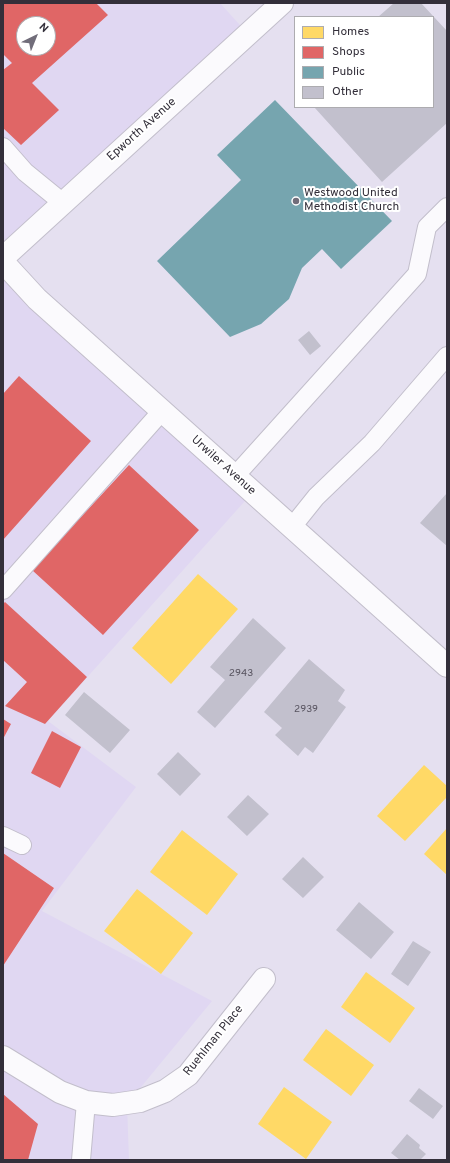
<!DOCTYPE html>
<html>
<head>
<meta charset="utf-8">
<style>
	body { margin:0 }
	#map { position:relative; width:450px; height:1163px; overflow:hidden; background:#e5e0f0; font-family:Overpass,sans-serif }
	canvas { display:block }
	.frame { position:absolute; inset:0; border:4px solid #332f3a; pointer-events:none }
	.legend { position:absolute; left:294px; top:16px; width:140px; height:92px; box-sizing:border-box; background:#fff; border:1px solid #adacb0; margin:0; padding:5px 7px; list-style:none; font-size:12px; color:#332f3a }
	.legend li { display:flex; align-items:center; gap:8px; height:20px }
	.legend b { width:20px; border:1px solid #adacb0 }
	.north { position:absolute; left:16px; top:16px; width:40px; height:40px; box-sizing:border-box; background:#fff; border:1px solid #adacb0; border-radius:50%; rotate:43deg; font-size:11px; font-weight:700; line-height:16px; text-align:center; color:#332f3a }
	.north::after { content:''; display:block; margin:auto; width:14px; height:18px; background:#716d7a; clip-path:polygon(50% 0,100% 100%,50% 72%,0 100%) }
</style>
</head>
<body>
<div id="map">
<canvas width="450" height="1163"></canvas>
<div class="frame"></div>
<ul class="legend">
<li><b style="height:11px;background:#ffd966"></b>Homes</li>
<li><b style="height:11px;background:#e06666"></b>Shops</li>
<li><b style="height:11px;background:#76a5af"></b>Public</li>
<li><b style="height:11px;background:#c2c0cd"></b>Other</li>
</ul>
<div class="north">N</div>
</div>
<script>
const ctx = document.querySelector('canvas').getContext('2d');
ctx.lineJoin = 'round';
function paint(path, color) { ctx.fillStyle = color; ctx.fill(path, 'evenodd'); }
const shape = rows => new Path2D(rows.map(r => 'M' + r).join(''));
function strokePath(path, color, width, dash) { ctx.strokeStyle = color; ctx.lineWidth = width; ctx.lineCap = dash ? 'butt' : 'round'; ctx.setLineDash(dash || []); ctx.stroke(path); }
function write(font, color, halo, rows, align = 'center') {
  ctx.font = font + ' Overpass,sans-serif'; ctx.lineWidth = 4; ctx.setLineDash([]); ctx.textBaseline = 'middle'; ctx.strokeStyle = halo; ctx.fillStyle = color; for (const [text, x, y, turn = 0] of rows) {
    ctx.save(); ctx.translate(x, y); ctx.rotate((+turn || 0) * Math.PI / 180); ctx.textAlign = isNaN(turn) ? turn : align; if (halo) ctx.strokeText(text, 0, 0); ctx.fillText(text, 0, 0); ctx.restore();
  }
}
const built = shape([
	[3,3,220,3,248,34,3,258],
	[24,24,48,24,48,48,24,48],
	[3,262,253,492,48,721,136,787,42,911,212,1001,127,1104,129,1160,3,1160]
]);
const homes = shape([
	[198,574,238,609,171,684,132,648],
	[424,765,447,786,447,797,405,841,377,816],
	[447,828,447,875,424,854],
	[182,830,238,874,207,915,150,872],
	[137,889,193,933,161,974,104,931],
	[366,972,415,1008,390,1043,341,1007],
	[326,1029,374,1065,351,1096,303,1060],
	[284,1087,332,1122,306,1159,258,1124]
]);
const shops = shape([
	[3,3,96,3,108,15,32,83,59,110,21,145,3,128,3,70,12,63,3,54],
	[24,24,48,24,48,48,24,48],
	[19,376,91,441,3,540,3,394],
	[129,465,199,530,103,635,32,570],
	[5,602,87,677,45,724,5,706,27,682,3,660,3,604],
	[3,719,11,724,3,739],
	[52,731,81,747,60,788,31,773],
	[3,853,54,888,3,966],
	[3,1094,38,1124,28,1160,3,1160]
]);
const public = shape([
	[275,100,392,221,341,269,322,249,302,268,289,299,261,324,230,337,157,261,241,180,217,155]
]);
const building = shape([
	[394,3,421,3,447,31,447,123,382,182,314,107,433,107,433,17,378,17],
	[309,331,321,346,310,355,298,340],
	[447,493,447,546,420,523],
	[253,618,286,648,215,728,197,712,225,680,210,667],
	[309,659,345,690,338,701,346,707,313,753,305,747,298,756,275,735,282,728,264,712],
	[84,692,130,730,110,753,65,715],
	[178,752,201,774,180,796,157,774],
	[248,795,269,814,247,836,227,817],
	[303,857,324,877,303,898,282,879],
	[359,902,394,932,371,959,336,930],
	[413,941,431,952,408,986,391,974],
	[419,1088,443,1106,433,1119,409,1101],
	[407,1134,420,1145,419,1148,426,1154,420,1160,400,1160,391,1153]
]);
const service = shape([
	[3,147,25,172,63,203],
	[235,476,417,274,427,227,447,207],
	[292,527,316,497,372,443,447,356],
	[3,590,162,411],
	[3,836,22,845],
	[81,1160,86,1102]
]);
const minor = shape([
	[3,258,282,3],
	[3,262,37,299,447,666],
	[3,1057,60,1092,86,1102,113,1105,140,1101,165,1091,188,1075,264,979]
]);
const markers = [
	[296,201,4,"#716d7a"]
];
const numberNames = [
	["2943",241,674],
	["2939",306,710]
];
const streetNames = [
	["Epworth Avenue",142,130,-42],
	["Urwiler Avenue",223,466,42],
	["Ruehlman Place",214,1041,-51]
];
const poiNames = [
	["Westwood United",304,194],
	["Methodist Church",304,208]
];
paint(built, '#e0d7f2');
paint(homes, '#ffd966');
paint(shops, '#e06666');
paint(public, '#76a5af');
paint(building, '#c2c0cd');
strokePath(service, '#c2becb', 20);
strokePath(minor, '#c2becb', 24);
strokePath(service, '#fbfafd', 18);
strokePath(minor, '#fbfafd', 22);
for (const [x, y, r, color] of markers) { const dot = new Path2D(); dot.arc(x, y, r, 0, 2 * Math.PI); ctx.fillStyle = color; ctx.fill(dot); strokePath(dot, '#fff', 1.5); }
write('10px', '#57535f', null, numberNames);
write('12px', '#332f3a', '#fff', streetNames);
write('12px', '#332f3a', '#fff', poiNames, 'left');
</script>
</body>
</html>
